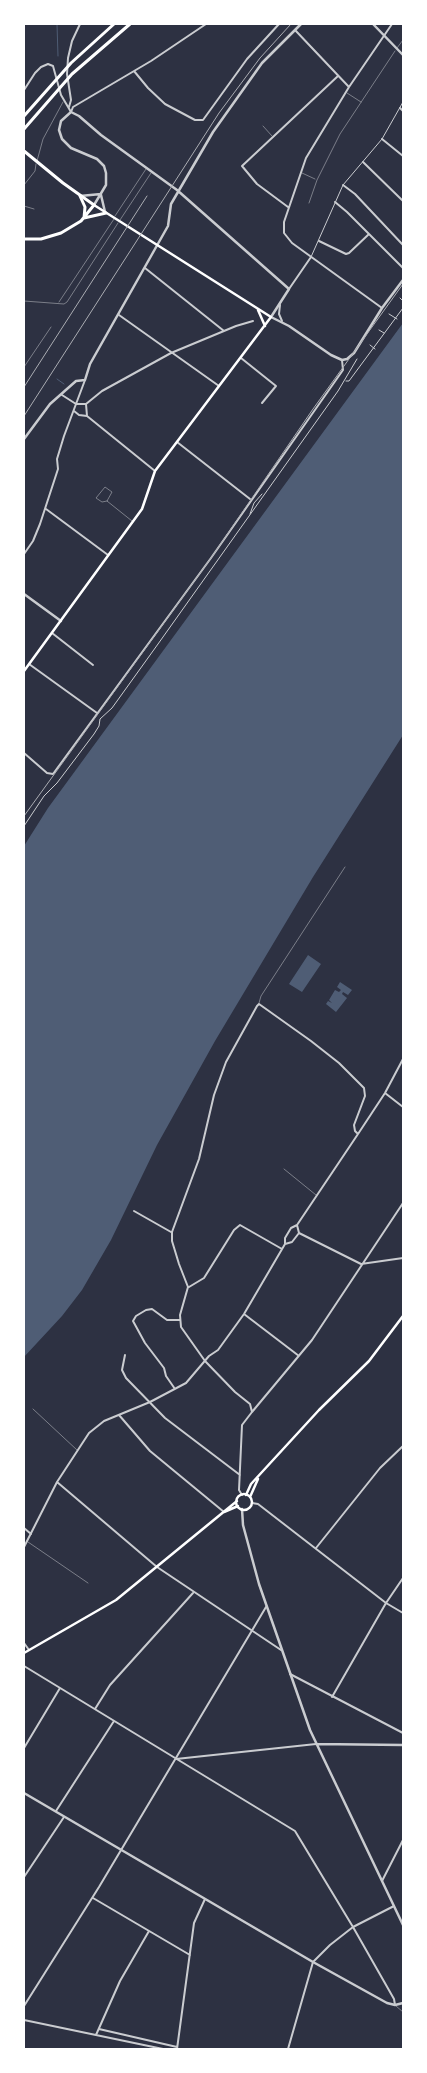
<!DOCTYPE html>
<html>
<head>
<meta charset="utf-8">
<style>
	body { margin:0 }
	#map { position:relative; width:427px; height:2073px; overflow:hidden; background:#2d3142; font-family:Literata,serif }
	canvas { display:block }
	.frame { position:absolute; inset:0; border:25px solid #fff; pointer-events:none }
</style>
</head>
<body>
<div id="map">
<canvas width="427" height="2073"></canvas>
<div class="frame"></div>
</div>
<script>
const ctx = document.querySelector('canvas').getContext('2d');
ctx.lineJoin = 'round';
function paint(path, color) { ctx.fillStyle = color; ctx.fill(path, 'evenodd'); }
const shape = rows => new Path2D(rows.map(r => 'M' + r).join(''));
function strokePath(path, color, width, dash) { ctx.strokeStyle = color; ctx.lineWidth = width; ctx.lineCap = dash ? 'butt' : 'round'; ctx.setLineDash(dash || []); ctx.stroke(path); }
const water = shape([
	[403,323,403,735,313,877,215,1041,157,1145,111,1240,82,1290,62,1316,24,1357,24,846,48,808],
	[308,955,321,964,302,992,289,984],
	[340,982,352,990,348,995,343,992,342,994,347,998,336,1012,326,1004,328,1001,332,1003,329,1000,335,990,339,992,341,990,337,987]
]);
const stream = shape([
	[57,24,58,56],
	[57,379,64,384]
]);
const service = shape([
	[397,48,403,40],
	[347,93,361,102],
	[263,126,272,136],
	[37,161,43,139,63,102],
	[302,173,315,179],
	[24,185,35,171,36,164],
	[309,203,317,180,340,134,395,51],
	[24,206,34,209],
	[115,216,146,169],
	[120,220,151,173],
	[24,301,64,304,67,302,118,223],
	[59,302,114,219],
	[24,367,51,327],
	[107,501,102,502,96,498,105,487,112,492,107,501,132,521],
	[259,1003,261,996,345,867],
	[284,1169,316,1195],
	[33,1409,77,1450],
	[28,1542,88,1583],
	[396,2006,403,2012]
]);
const pedestrian = shape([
	[311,257,343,185,382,139,403,102],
	[400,298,403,301],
	[389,314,397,319],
	[379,330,384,333],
	[370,345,375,349],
	[346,381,349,381,403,308],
	[250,514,254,503,262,494],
	[24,826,44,796,57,783,94,734,99,726,100,719,112,708,158,644,338,391,357,359]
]);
const minor = shape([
	[295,30,349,87],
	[134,71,148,88,165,104,195,120,203,120,247,59,279,24],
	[24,90,35,73,41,67,48,64,53,66,61,95,71,112],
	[69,107,71,100,67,74,68,58,72,41,80,24],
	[400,108,403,111],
	[71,112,73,107,151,61,206,24],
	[382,139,403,156],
	[363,162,403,201],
	[343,185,355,194,403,245],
	[335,202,347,212,403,268],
	[288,207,257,184,242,166,338,76],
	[319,241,346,254,349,253,369,234],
	[145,268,224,331],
	[289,289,311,257],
	[280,305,279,314,282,321],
	[382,308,292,243,284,233,284,222,306,158,349,87,392,24],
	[119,315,219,386],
	[241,358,276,386,262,403],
	[62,395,76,404,86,404,102,391,171,353,236,326,253,321],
	[86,404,87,416],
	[74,411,79,415,87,416,155,471],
	[177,442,250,499],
	[46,509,108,555],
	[24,554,33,541,40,524,58,469,57,459,64,436,85,380],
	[52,633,93,665],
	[29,664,97,713],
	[24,753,47,773,53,774,211,558,343,370,342,360],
	[385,1093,403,1107],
	[134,1211,171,1232],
	[297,1225,299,1233,292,1242,285,1244,285,1238,291,1228,297,1225,358,1134,385,1093,403,1059],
	[299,1233,361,1264,403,1258],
	[189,1287,204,1278,234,1230,240,1225,282,1249],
	[244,1314,299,1356],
	[125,1355,122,1370,126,1378,165,1418,240,1475],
	[175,1389,166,1376,164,1368,145,1343,133,1321,136,1316,146,1310,152,1309,167,1320,179,1320],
	[252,1412,312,1340,403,1203],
	[119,1415,150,1451,224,1512],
	[57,1482,157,1567,281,1650],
	[242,1495,239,1490,242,1425,252,1412,250,1404,235,1392,205,1361,181,1327,180,1315,188,1287,179,1264,172,1241,172,1232,199,1159,214,1095,226,1062,257,1006,259,1004,311,1041,339,1063,364,1088,365,1096,354,1125,355,1131,358,1134],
	[252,1503,258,1504,386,1603,403,1613],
	[24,1528,31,1534],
	[24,1547,57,1482,89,1433,104,1421,150,1402,186,1383,209,1356,218,1350,244,1314,285,1244],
	[316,1548,380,1468,403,1446],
	[24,1643,29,1650],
	[24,1666,295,1831,353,1927,394,1999,395,2005],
	[290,1674,403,1733],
	[332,1697,386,1603,403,1578],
	[95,1709,110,1685,193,1593],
	[24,1748,60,1688],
	[176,1759,316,1744],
	[56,1811,114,1721],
	[24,1877,64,1817],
	[382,1881,403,1840],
	[93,1898,190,1955],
	[24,2006,99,1887,266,1607],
	[24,2020,163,2049],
	[99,2029,177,2047],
	[96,2035,120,1981,149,1931],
	[177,2049,194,1923,205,1899],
	[288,2049,313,1962,330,1945,353,1927,394,1906]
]);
const tertiary = shape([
	[373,24,403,55],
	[101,195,105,212],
	[80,196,101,194],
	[94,205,106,185,106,173,104,166,97,159,71,148,62,139,59,130,61,121,71,112,79,116,101,135,177,190,289,289,271,317,289,326,331,355,342,360,347,359,354,353,382,308,403,280],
	[24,439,50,404,76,381,85,380,90,364,168,226,171,204,213,132,262,63,301,24],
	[24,594,61,621],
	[242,1509,243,1525,259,1584,310,1730,403,1925],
	[316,1744,403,1745],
	[24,1793,313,1962,387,2003,395,2005,403,2003]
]);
const secondary = shape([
	[258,310,265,326],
	[24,671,142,509,155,471,271,317,94,205],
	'236 1502a8 8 0 1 1 16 0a8 8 0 1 1-16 0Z',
	[246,1495,251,1484,319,1410,369,1361,403,1316],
	[250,1497,258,1479],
	[224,1512,238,1506],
	[24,1653,116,1600,237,1501]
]);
const primary = shape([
	[24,151,63,183,94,205]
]);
const trunk = shape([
	[24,116,71,63,114,24],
	[24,129,72,74,130,24],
	[80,196,85,207,84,218],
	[84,218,106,213],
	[24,239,41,239,61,233,81,221,94,205]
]);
const tram = shape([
	[24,816,211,558,313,409,403,284]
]);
const rail = shape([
	[24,387,147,196],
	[24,416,219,113,260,58,291,24]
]);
paint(water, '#4f5d75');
strokePath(stream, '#4f5d75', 1);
strokePath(service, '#caccd0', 0.5);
strokePath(pedestrian, '#caccd0', 1);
strokePath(minor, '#caccd0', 2);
strokePath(tertiary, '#caccd0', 2.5);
strokePath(secondary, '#fff', 2.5);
strokePath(primary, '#fff', 3);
strokePath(trunk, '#fff', 3);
strokePath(tram, '#abadb3', 1);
strokePath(rail, '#abadb3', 1);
</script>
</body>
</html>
